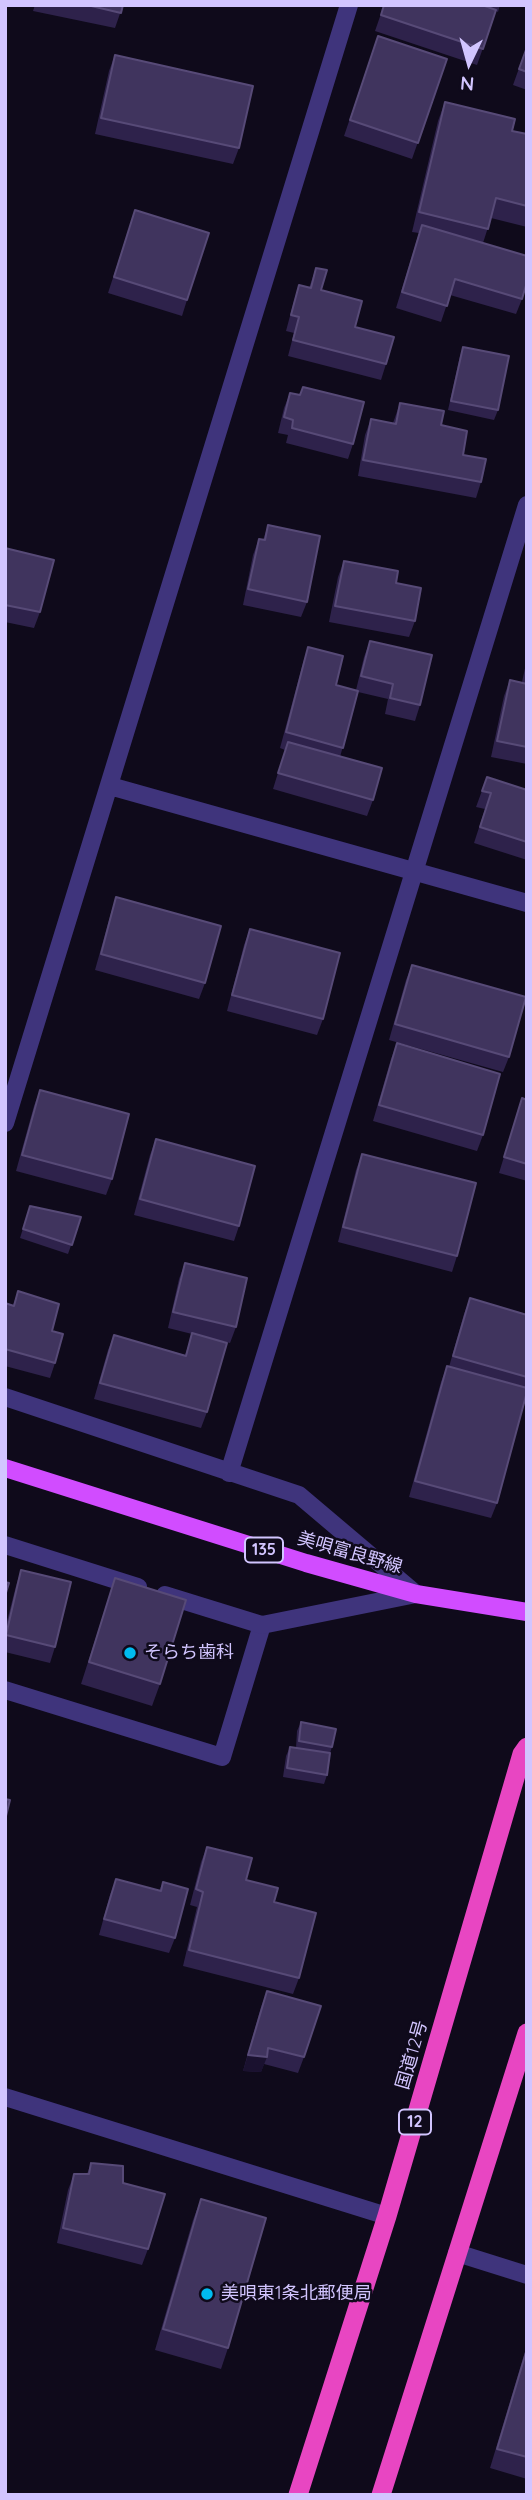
<!DOCTYPE html>
<html>
<head>
<meta charset="utf-8">
<style>
	body { margin:0 }
	#map { position:relative; width:532px; height:2500px; overflow:hidden; background:#0f0a1b; font-family:Quicksand,sans-serif }
	canvas { display:block }
	.frame { position:absolute; inset:0; border:7px solid #d2c5ff; pointer-events:none }
	.north { position:absolute; left:434px; top:28px; width:70px; height:70px; -webkit-text-stroke:5px #0f0a1b; paint-order:stroke; rotate:185deg; font-size:19px; font-weight:700; line-height:28px; text-align:center; color:#d2c5ff }
	.north::after { content:''; display:block; margin:auto; width:24px; height:32px; background:#d2c5ff; clip-path:polygon(50% 0,100% 100%,50% 72%,0 100%) }
</style>
</head>
<body>
<div id="map">
<canvas width="532" height="2500"></canvas>
<div class="frame"></div>
<div class="north">N</div>
</div>
<script>
const ctx = document.querySelector('canvas').getContext('2d');
ctx.lineJoin = 'round';
const shape = rows => new Path2D(rows.map(r => 'M' + r).join(''));
function strokePath(path, color, width, dash) { ctx.strokeStyle = color; ctx.lineWidth = width; ctx.lineCap = dash ? 'butt' : 'round'; ctx.setLineDash(dash || []); ctx.stroke(path); }
function paint(path, color) { ctx.fillStyle = color; ctx.fill(path, 'evenodd'); }
function write(font, color, halo, rows, align = 'center') {
  ctx.font = font + ' Quicksand,"Noto Sans JP",sans-serif'; ctx.lineWidth = 5; ctx.setLineDash([]); ctx.textBaseline = 'middle'; ctx.strokeStyle = halo; ctx.fillStyle = color; for (const [text, x, y, turn = 0] of rows) {
    ctx.save(); ctx.translate(x, y); ctx.rotate((+turn || 0) * Math.PI / 180); ctx.textAlign = isNaN(turn) ? turn : align; if (halo) ctx.strokeText(text, 0, 0); ctx.fillText(text, 0, 0); ctx.restore();
  }
}
const service = shape([
	[5,1690,222,1757,262,1625]
]);
const minor = shape([
	[110,786,527,903],
	[5,1123,349,5],
	[5,1397,299,1495,416,1594],
	[229,1473,527,505],
	[5,1545,138,1587],
	[165,1595,262,1625,416,1594],
	[5,2097,387,2216],
	[457,2253,527,2275]
]);
const primary = shape([
	[5,1468,306,1563,416,1594,527,1612]
]);
const trunk = shape([
	[298,2495,387,2216,522,1754,527,1747],
	[381,2495,527,2033]
]);
const wall = shape([
	[35,5,123,5,115,28,33,11],
	[384,5,500,5,498,12,496,11,477,65,375,31],
	[378,36,447,59,412,159,344,136],
	[527,46,527,90,513,85],
	[115,55,239,148,233,164,95,134,109,71],
	[445,102,512,131,527,134,527,227,491,218,483,243,522,299,516,314,450,295,441,322,396,308,419,233,412,232,438,121],
	[135,210,187,300,182,316,108,293],
	[316,268,321,290,355,327,386,364,381,380,288,356,294,333,286,331,294,301,299,285,309,288],
	[463,347,498,410,494,420,448,410,460,356],
	[303,387,353,444,348,459,286,443,288,435,278,433,284,408,290,393,300,395],
	[400,403,441,425,481,482,476,498,358,476,365,435,371,419,393,423],
	[268,525,307,602,301,617,243,605,253,555,259,539,263,540],
	[5,548,40,612,34,628,5,622],
	[344,561,415,621,409,637,329,622,338,577],
	[370,641,420,705,415,721,385,714,388,699,358,692,340,757,373,800,367,816,273,789,285,750,280,748,303,663,308,647,336,685,356,690,364,657],
	[527,659,527,764,491,757,504,696,510,680,522,682],
	[487,777,527,790,527,860,474,843,485,809,476,807],
	[116,897,205,983,199,999,95,970,111,913],
	[250,929,323,1019,317,1035,227,1011,244,945],
	[412,965,509,1057,503,1072,389,1040,406,980],
	[397,1043,483,1135,477,1151,373,1121,391,1059],
	[40,1090,112,1179,106,1195,16,1171,34,1106],
	[522,1098,527,1100,527,1181,499,1173],
	[156,1139,239,1226,234,1241,134,1215,150,1155],
	[362,1154,457,1256,452,1272,338,1242,356,1170],
	[30,1206,81,1217,68,1254,20,1238],
	[185,1263,236,1327,230,1343,213,1339,207,1412,201,1428,94,1399,108,1350,114,1335,185,1355,192,1334,168,1328,179,1279],
	[18,1291,52,1331,55,1363,50,1378,5,1366,5,1303,13,1305],
	[470,1298,527,1315,527,1383,497,1503,491,1518,409,1497,441,1382,447,1366,449,1367,464,1314],
	[21,1570,55,1647,50,1663,5,1652,5,1629,16,1586],
	[115,1578,160,1684,152,1706,81,1684],
	[301,1722,332,1747,330,1753,327,1775,324,1784,283,1777,286,1756,290,1747,296,1748,297,1731],
	[207,1847,246,1880,274,1902,299,1978,293,1994,183,1966,197,1907,190,1905,201,1862],
	[116,1879,159,1891,163,1882,175,1938,169,1953,99,1935,110,1895],
	[267,1991,304,2057,298,2073,264,2064,261,2072,243,2071,261,2007],
	[91,2163,123,2183,148,2249,142,2265,57,2243,68,2190,74,2174,87,2174],
	[201,2199,228,2348,221,2369,155,2350,193,2220],
	[527,2345,527,2479,490,2468]
]);
const shadedWall = shape([
	[248,2055,267,2057,261,2072,243,2071]
]);
const building = shape([
	[87,5,123,5,121,13,87,5],
	[384,5,482,5,496,10,483,49,381,15,384,5],
	[378,36,447,59,418,143,350,120,378,36],
	[527,47,527,72,519,69,527,47],
	[115,55,253,86,239,148,101,118,115,55],
	[445,102,515,119,512,131,527,134,527,206,496,198,488,229,419,212,445,102],
	[135,210,209,233,187,300,114,277,135,210],
	[422,225,527,256,527,282,522,299,455,279,447,306,402,292,422,225],
	[316,268,327,270,321,290,362,301,355,327,394,337,386,364,293,340,299,317,291,315,299,285,311,288,316,268],
	[463,347,509,356,498,410,451,401,463,347],
	[303,387,364,402,353,444,292,428,293,420,284,417,290,393,300,395,303,387],
	[400,403,444,411,441,425,467,431,463,455,486,459,481,482,363,460,371,419,396,424,400,403],
	[268,525,320,536,307,602,248,589,259,539,265,540,268,525],
	[5,548,54,560,40,612,5,605,5,548],
	[344,561,398,571,396,583,421,588,415,621,335,606,344,561],
	[370,641,432,655,420,705,390,698,393,684,361,676,370,641],
	[308,647,343,656,336,685,358,691,343,748,286,732,308,647],
	[510,680,527,684,527,747,497,741,510,680],
	[288,742,382,768,373,800,278,773,288,742],
	[487,777,527,790,527,842,480,827,491,793,482,791,487,777],
	[116,897,221,926,205,983,101,954,116,897],
	[250,929,340,953,323,1019,232,995,250,929],
	[412,965,526,997,509,1057,395,1024,412,965],
	[397,1043,500,1074,483,1135,379,1105,397,1043],
	[40,1090,129,1114,112,1179,22,1155,40,1090],
	[522,1098,527,1100,527,1164,504,1157,522,1098],
	[156,1139,255,1166,239,1226,140,1199,156,1139],
	[362,1154,476,1183,457,1256,343,1227,362,1154],
	[30,1206,81,1217,72,1245,23,1229,30,1206],
	[185,1263,247,1278,236,1327,173,1312,185,1263],
	[18,1291,59,1304,52,1331,63,1334,55,1363,5,1349,5,1303,14,1306,18,1291],
	[470,1298,527,1315,527,1377,453,1356,470,1298],
	[192,1333,227,1343,207,1412,100,1383,114,1335,186,1356,192,1333],
	[447,1366,527,1388,527,1392,497,1503,415,1481,447,1366],
	[21,1570,71,1582,55,1647,6,1635,21,1570],
	[115,1578,186,1600,160,1684,89,1662,115,1578],
	[5,1582,9,1583,5,1596,5,1582],
	[301,1722,336,1729,332,1747,299,1741,301,1722],
	[290,1747,330,1753,327,1775,287,1768,290,1747],
	[5,1799,10,1800,5,1820,5,1799],
	[207,1847,252,1858,246,1880,278,1888,274,1902,316,1913,299,1978,189,1950,203,1892,196,1889,207,1847],
	[116,1879,161,1891,163,1882,188,1889,175,1938,104,1919,116,1879],
	[267,1991,321,2006,304,2057,268,2048,267,2057,248,2055,267,1991],
	[91,2163,123,2166,123,2183,165,2194,148,2249,63,2228,74,2174,89,2174,91,2163],
	[201,2199,266,2218,228,2348,163,2329,201,2199],
	[527,2349,527,2457,497,2449,527,2349]
]);
const markers = [
	[130,1653,7,"#00bbf0"],
	[207,2294,7,"#00bbf0"]
];
const shields = [
	[264,1550,38],
	[415,2122,32]
];
const shieldNames = [
	["135",264,1550],
	["12",415,2122]
];
const streetNames = [
	["美唄富良野線",350,1553,16],
	["国道12号",412,2055,-74]
];
const poiNames = [
	["そらち歯科",144,1653],
	["美唄東1条北郵便局",221,2294]
];
strokePath(service, '#3f347c', 18);
strokePath(minor, '#3f347c', 18);
strokePath(primary, '#d14cff', 18);
strokePath(trunk, '#e846c2', 19);
paint(wall, '#2e224b');
paint(shadedWall, '#1a112f');
paint(building, '#40345e');
strokePath(building, '#574a77', 2);
for (const [x, y, r, color] of markers) { const dot = new Path2D(); dot.arc(x, y, r, 0, 2 * Math.PI); ctx.fillStyle = color; ctx.fill(dot); strokePath(dot, '#0f0a1b', 2.5); }
for (const [x, y, w] of shields) { const box = new Path2D(); box.roundRect(x - w / 2, y - 12.5, w, 25, 5); ctx.fillStyle = '#0f0a1b'; ctx.fill(box); strokePath(box, '#d2c5ff', 2); }
write('bold 16px', '#d2c5ff', null, shieldNames);
write('18px', '#d2c5ff', '#0f0a1b', streetNames);
write('18px', '#d2c5ff', '#0f0a1b', poiNames, 'left');
</script>
</body>
</html>
